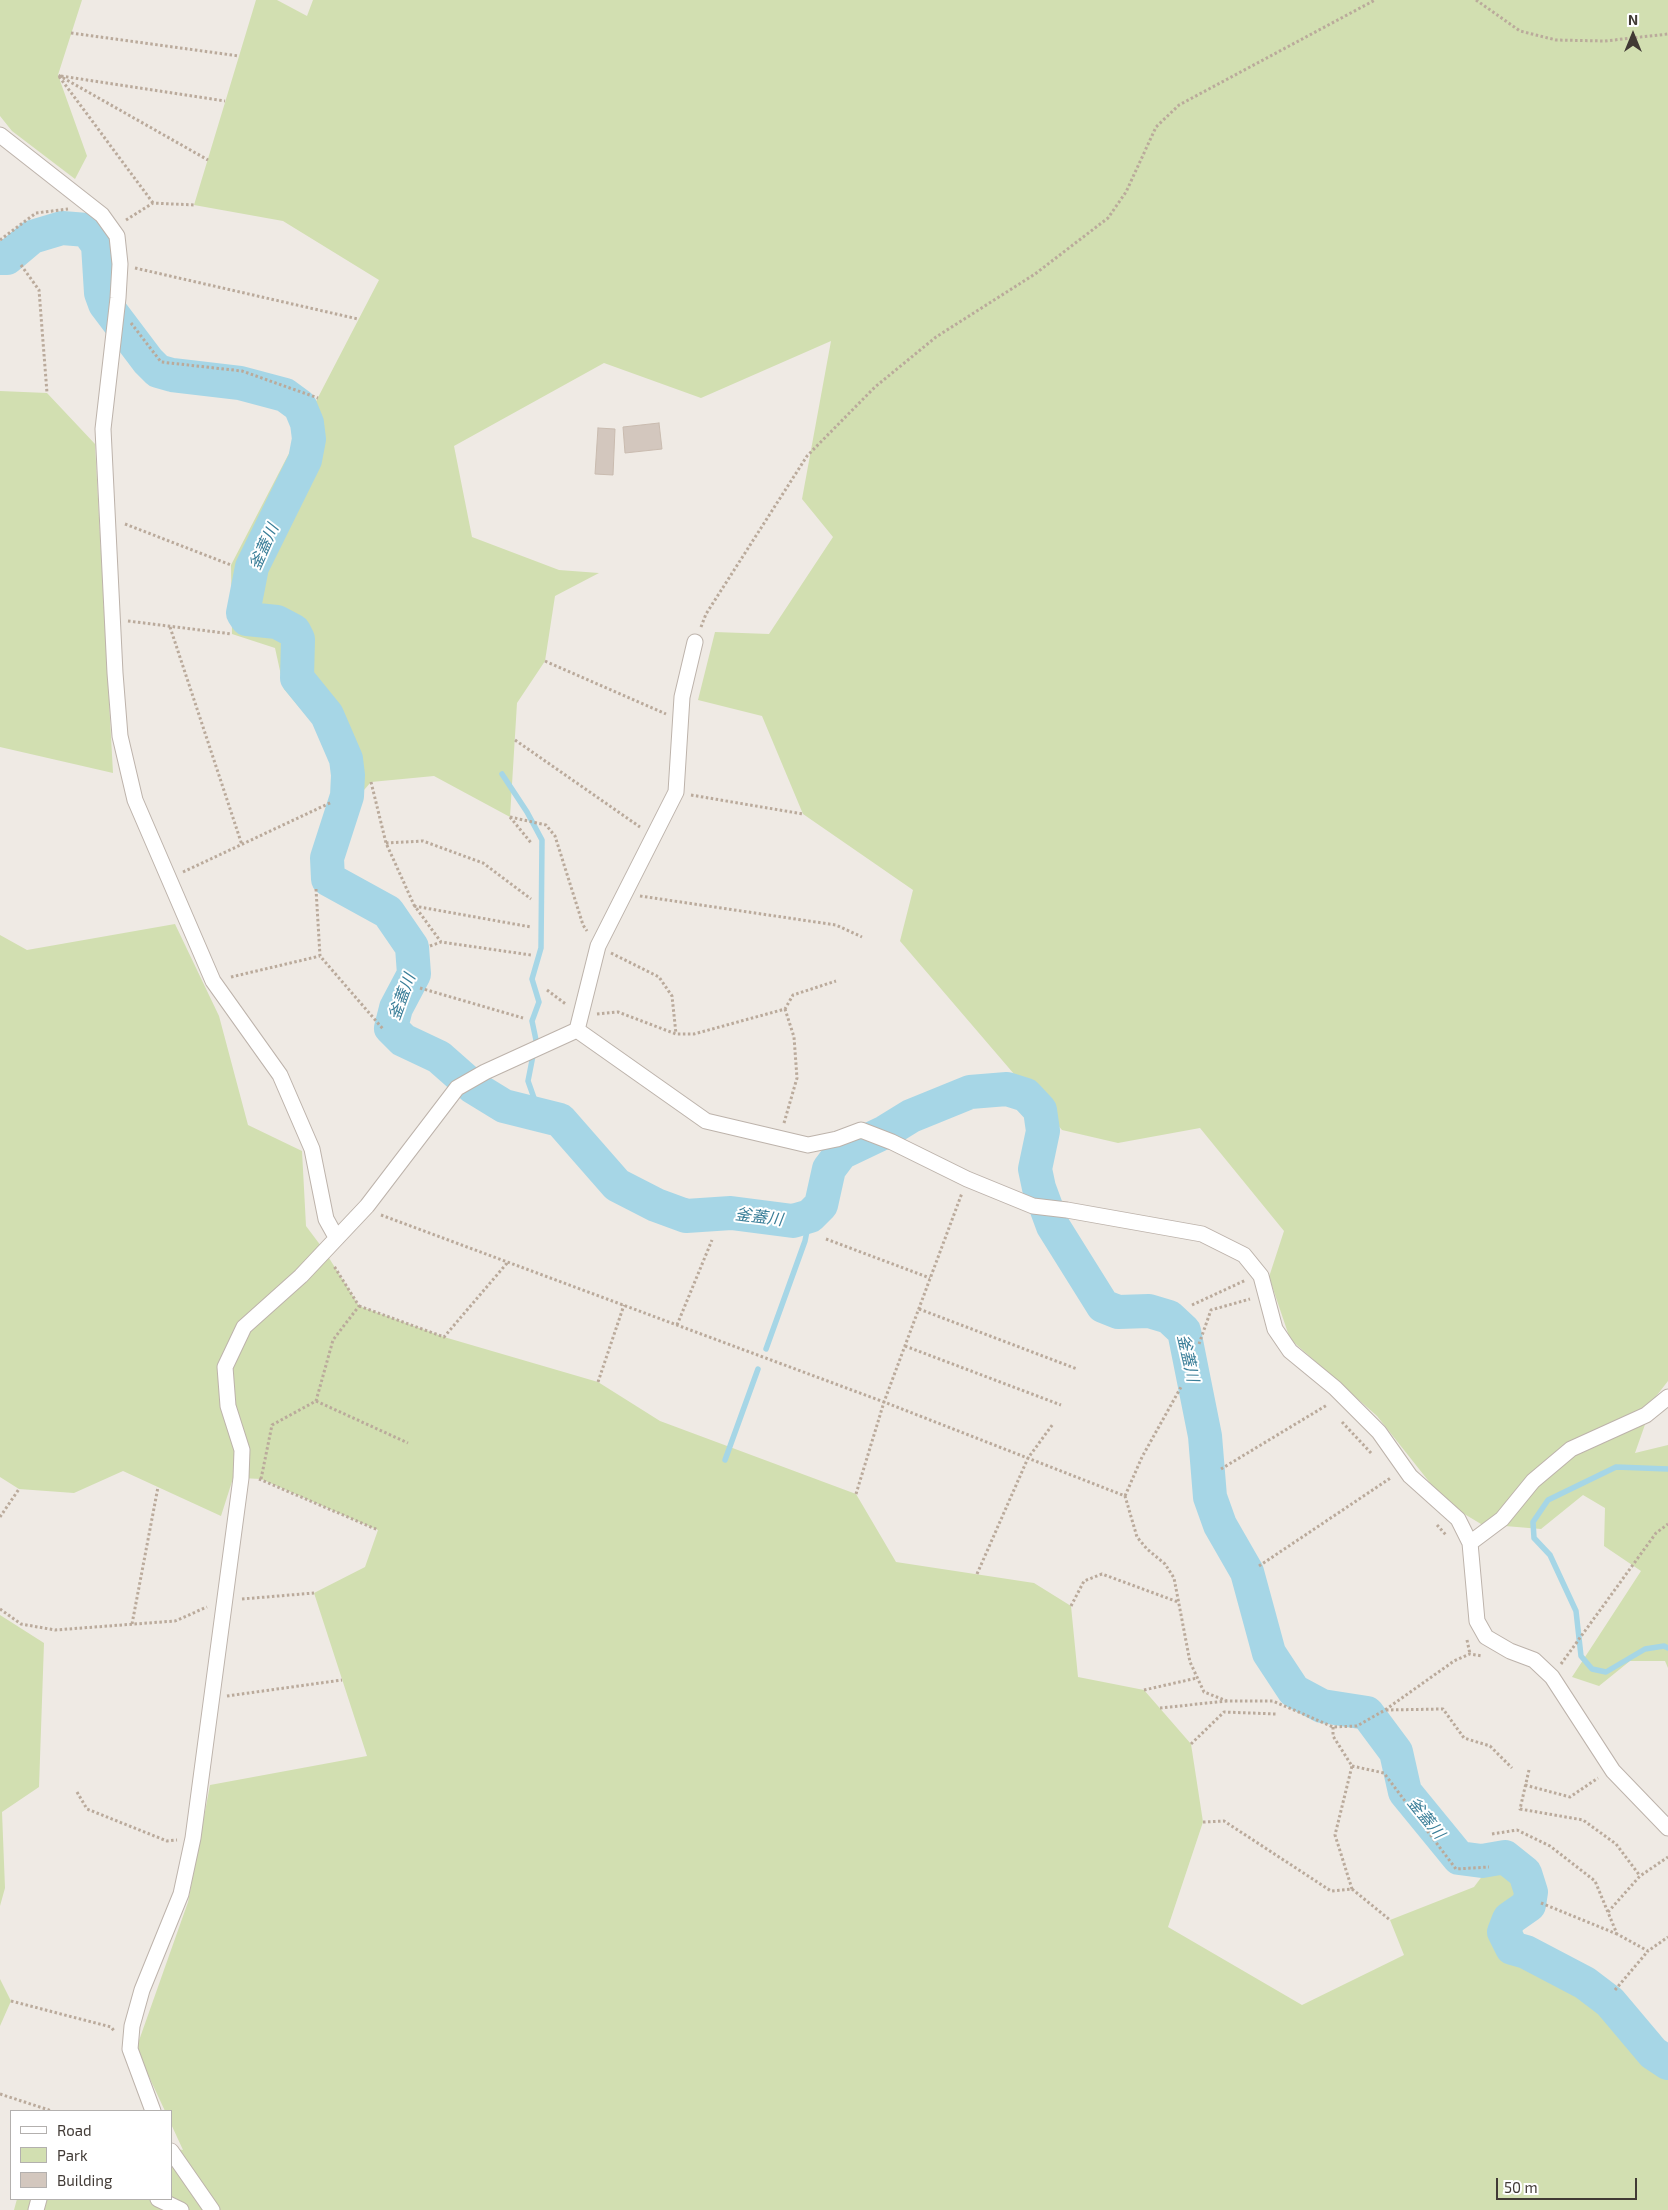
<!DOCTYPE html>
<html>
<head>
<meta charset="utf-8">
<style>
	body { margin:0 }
	#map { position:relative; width:1668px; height:2210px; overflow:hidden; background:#efeae4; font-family:"Exo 2",sans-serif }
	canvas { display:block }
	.legend { position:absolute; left:10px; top:2110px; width:162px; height:90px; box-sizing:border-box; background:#fff; border:1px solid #b3b0ae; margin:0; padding:6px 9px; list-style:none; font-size:15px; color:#413a35 }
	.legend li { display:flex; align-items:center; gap:10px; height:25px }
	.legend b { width:25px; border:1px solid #b3b0ae }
	.north { position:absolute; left:1608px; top:10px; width:50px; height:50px; -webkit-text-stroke:4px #fff; paint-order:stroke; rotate:0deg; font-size:14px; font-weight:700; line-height:20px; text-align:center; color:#413a35 }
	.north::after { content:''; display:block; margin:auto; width:18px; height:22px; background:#413a35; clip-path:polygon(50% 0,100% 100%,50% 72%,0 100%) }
	.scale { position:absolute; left:1496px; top:2178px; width:141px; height:22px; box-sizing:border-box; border:2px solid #413a35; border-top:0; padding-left:6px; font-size:15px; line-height:18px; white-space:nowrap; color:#413a35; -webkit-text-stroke:4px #fff; paint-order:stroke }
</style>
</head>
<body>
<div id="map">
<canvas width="1668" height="2210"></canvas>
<ul class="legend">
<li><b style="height:6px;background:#fff"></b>Road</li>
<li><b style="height:14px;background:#d2dfb1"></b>Park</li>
<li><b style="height:14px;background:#d3c7be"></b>Building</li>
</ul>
<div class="north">N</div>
<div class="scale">50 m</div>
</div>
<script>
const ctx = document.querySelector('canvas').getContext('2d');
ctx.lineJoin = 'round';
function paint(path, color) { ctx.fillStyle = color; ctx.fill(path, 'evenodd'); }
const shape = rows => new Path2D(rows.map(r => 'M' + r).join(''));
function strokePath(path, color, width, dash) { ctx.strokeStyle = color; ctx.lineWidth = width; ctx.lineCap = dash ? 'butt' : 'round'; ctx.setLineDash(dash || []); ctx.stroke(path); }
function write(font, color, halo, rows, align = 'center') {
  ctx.font = font + ' "Exo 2","Noto Sans JP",sans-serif'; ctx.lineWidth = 4; ctx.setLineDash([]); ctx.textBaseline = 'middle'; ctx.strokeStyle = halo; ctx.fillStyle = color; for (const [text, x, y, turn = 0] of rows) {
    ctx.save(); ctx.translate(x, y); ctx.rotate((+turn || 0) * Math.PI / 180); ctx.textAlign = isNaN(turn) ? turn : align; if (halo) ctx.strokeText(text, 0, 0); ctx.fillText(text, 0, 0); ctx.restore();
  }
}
const green = shape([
	[0,0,82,0,58,75,87,156,75,179,12,131,0,116],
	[256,0,277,0,307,16,313,0,1668,0,1668,1381,1654,1399,1635,1453,1668,1445,1668,1668,1665,1661,1630,1661,1599,1686,1572,1677,1641,1571,1604,1546,1605,1508,1583,1495,1541,1529,1481,1524,1446,1503,1377,1416,1290,1339,1269,1277,1284,1231,1200,1128,1118,1143,1062,1130,900,941,913,890,803,814,762,716,698,700,715,632,769,634,833,537,802,499,831,341,701,398,604,363,454,446,472,537,559,570,599,573,555,596,545,661,517,703,510,817,434,776,371,782,357,798,332,802,332,746,284,689,275,648,232,634,231,565,379,280,283,221,194,205],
	[0,391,47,393,95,444,113,773,0,747],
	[175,924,219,1016,248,1125,302,1151,306,1226,324,1250,359,1306,444,1337,598,1382,660,1421,856,1494,896,1562,1034,1583,1071,1606,1078,1677,1144,1690,1191,1744,1203,1822,1168,1927,1302,2005,1404,1955,1390,1920,1474,1887,1489,1867,1510,1872,1516,1895,1499,1921,1513,1927,1519,1941,1615,1990,1668,2053,1668,2210,14,2210,17,2199,171,2199,171,2148,183,2150,171,2124,171,2111,165,2111,136,2049,188,1902,210,1785,367,1756,314,1593,365,1567,378,1530,261,1479,241,1478,236,1469,221,1516,123,1471,74,1493,19,1489,0,1477,0,935,27,950],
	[0,1615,44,1643,39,1787,2,1812,5,1888,0,1906],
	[0,1979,11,2001,0,2026]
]);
const stream = shape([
	[502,774,527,812,542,840,541,948,532,979,539,1002,532,1021,536,1040,528,1081,540,1115],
	[766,1349,805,1241,810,1216],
	[725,1460,758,1369],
	[1668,1469,1616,1467,1548,1500,1533,1522,1534,1538,1550,1555,1576,1611,1581,1656,1592,1669,1606,1672,1645,1649,1664,1646,1668,1648]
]);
const river = shape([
	[0,258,7,258,32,237,62,228,87,230,98,245,101,293,105,304,148,361,158,371,172,375,240,383,285,395,300,406,307,423,309,439,305,460,252,567,243,613,247,619,277,622,294,631,298,639,297,678,327,715,346,759,348,775,347,796,327,858,328,879,388,912,412,947,414,974,396,1008,391,1028,403,1040,439,1057,473,1087,504,1106,560,1120,617,1185,656,1205,686,1216,731,1213,793,1221,810,1216,821,1205,829,1169,841,1153,885,1132,911,1116,970,1092,1007,1089,1026,1095,1040,1110,1043,1131,1035,1169,1039,1188,1053,1226,1103,1306,1118,1312,1149,1311,1169,1317,1184,1331,1205,1436,1210,1497,1220,1525,1247,1572,1269,1653,1294,1691,1322,1706,1367,1713,1396,1752,1405,1792,1459,1858,1482,1861,1505,1857,1525,1873,1531,1892,1529,1905,1509,1919,1504,1932,1512,1948,1526,1952,1585,1983,1610,2002,1653,2053,1668,2063]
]);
const building = shape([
	[659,423,662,449,625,453,623,427,659,423],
	[598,428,615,429,613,475,595,474,598,428]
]);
const path = shape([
	[1476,0,1520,31,1556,40,1605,41,1668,34],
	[71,33,239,56],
	[61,76,225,101],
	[153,203,58,75,208,160],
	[126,220,153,203,194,205],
	[0,240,36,213,68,209],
	[21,265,39,290,47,393],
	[135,268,358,319],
	[131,323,161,362,242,371,318,398],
	[125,524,231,565],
	[128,621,232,634],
	[170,627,242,845],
	[701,627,706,614,807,456,875,387,936,337,1035,274,1108,218,1126,192,1156,127,1179,105,1375,0],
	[545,661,666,714],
	[515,740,640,827],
	[371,782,386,843,414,905,441,942],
	[691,795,803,814],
	[510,817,546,825,555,836,583,925,587,931],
	[510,817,532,844],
	[386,843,423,841,483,863,531,899],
	[183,872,332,802],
	[316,889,320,956,383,1029],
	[640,896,836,925,862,937],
	[414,906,531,927],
	[430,946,441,942,531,955],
	[611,953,659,977,672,996,676,1034],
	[231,977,320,956],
	[420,988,523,1018],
	[547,990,567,1005],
	[597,1014,618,1012,676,1034,694,1034,785,1009,793,995,836,981],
	[784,1123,797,1078,794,1037,785,1009],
	[381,1215,884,1402,1125,1496,1137,1537,1147,1549,1165,1564,1174,1578,1190,1662,1204,1692,1227,1701,1273,1701,1333,1727,1357,1726,1385,1710,1454,1661,1470,1654,1482,1656],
	[826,1239,930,1278],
	[1192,1305,1246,1280],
	[359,1306,444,1337,508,1262],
	[919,1309,1077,1369],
	[677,1325,712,1240],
	[1199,1344,1211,1310,1250,1299],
	[905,1346,1061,1405],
	[598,1382,624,1305],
	[316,1401,408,1443],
	[1342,1422,1372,1454],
	[1221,1469,1327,1405],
	[259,1479,378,1530],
	[261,1479,272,1425,316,1401,333,1340,359,1306,334,1266],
	[856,1494,884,1402,962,1193],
	[1125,1496,1142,1457,1181,1387],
	[0,1517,19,1489],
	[1437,1525,1446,1535],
	[1259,1566,1392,1477],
	[977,1574,1028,1458,1053,1424],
	[242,1599,314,1593],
	[1071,1606,1084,1581,1102,1574,1178,1602],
	[0,1609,21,1624,55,1630,175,1621,207,1607],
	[132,1624,158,1487],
	[1467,1640,1470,1654],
	[1561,1664,1656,1533,1668,1524],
	[1144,1690,1197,1678],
	[227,1696,342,1680],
	[1160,1708,1227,1701],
	[1386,1710,1443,1709,1464,1738,1490,1746,1512,1768],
	[1333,1727,1333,1736,1352,1766,1335,1835,1352,1889],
	[1191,1744,1224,1712,1276,1714],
	[1352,1766,1384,1773,1456,1869,1489,1867],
	[1529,1770,1520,1809,1583,1820,1616,1844,1640,1876],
	[1525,1785,1570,1797,1598,1778],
	[77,1792,87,1809,167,1841,177,1840],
	[1203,1822,1224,1821,1331,1891,1352,1889,1390,1920],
	[1492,1834,1517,1830,1550,1846,1595,1881,1617,1934,1648,1951,1668,1937],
	[1541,1903,1617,1934],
	[1608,1912,1640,1876,1668,1857],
	[1615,1990,1648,1951],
	[11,2001,111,2027,115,2032],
	[0,2094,52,2111]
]);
const minor = shape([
	[0,135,102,215,117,236,120,264,118,298,103,429,115,673,120,736,135,800,213,981,280,1075,312,1149,326,1219,336,1237],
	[577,1030,706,1121,808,1145,837,1139,861,1130,892,1142,967,1179,1033,1206,1067,1210,1202,1234,1244,1255,1261,1276,1275,1329,1290,1351,1335,1388,1379,1432,1410,1476,1458,1519,1470,1543,1477,1621,1486,1637,1510,1651,1534,1660,1552,1677,1613,1771,1668,1828],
	[577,1030,598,946,676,792,682,697,695,642],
	[1470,1543,1502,1519,1533,1481,1571,1449,1646,1415,1668,1397],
	[153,2111,130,2049,132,2026,142,1990,181,1894,193,1838,241,1478,242,1450,228,1406,225,1367,244,1327,301,1276,367,1206,457,1088,485,1072,577,1030],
	[171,2151,212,2210],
	[158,2199,181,2210],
	[36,2210,39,2199]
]);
const waterNames = [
	["釜蓋川",264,547,-66],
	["釜蓋川",402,997,-70],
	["釜蓋川",759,1217,7],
	["釜蓋川",1188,1358,77],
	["釜蓋川",1426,1818,51]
];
paint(green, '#d2dfb1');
strokePath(stream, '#a6d6e6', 5.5);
strokePath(river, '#a6d6e6', 34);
paint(building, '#d3c7be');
strokePath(building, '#c9bbaf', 1);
strokePath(minor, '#bdb3ab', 17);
strokePath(path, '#baaa9b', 3, [2.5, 2.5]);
strokePath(minor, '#fff', 15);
write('italic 16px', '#3a7e98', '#fff', waterNames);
</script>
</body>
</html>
